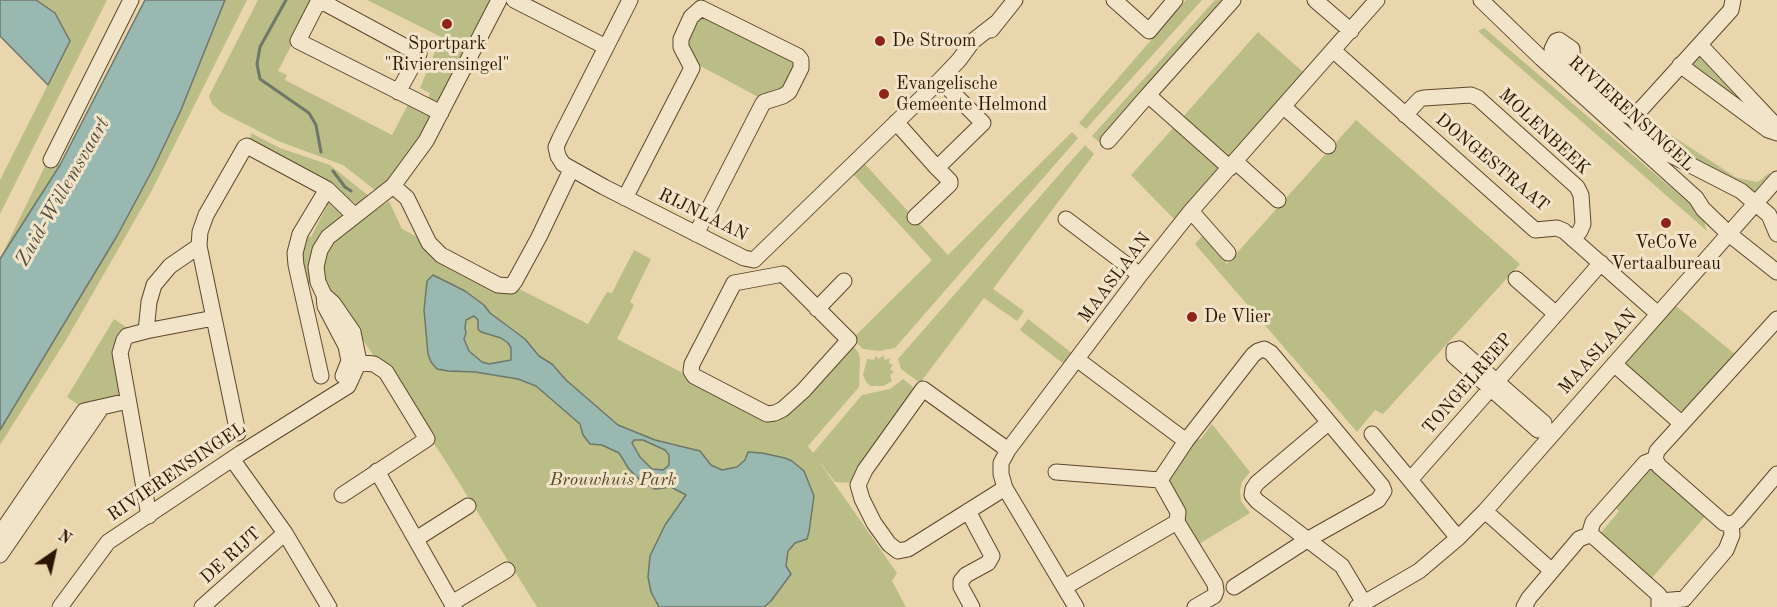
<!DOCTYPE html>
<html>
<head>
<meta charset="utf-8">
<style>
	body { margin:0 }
	#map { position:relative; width:1777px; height:607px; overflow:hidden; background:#ead6ac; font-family:"Old Standard TT",serif }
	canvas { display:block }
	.north { position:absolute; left:24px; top:523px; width:60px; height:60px; -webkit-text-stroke:4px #f1e4c9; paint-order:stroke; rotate:34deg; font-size:16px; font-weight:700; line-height:24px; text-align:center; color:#2d1600 }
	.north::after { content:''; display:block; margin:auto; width:21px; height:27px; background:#2d1600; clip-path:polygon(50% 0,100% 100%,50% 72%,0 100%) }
</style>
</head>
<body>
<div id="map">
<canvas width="1777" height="607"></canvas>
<div class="north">N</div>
</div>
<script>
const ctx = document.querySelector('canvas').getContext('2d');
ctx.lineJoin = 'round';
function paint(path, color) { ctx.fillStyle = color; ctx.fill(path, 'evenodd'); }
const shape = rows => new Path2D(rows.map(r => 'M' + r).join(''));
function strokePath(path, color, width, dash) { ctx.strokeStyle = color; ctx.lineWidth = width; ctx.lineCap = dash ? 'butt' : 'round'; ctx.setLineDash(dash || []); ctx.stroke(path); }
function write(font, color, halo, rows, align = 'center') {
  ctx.font = font + ' "Old Standard TT",serif'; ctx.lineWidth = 6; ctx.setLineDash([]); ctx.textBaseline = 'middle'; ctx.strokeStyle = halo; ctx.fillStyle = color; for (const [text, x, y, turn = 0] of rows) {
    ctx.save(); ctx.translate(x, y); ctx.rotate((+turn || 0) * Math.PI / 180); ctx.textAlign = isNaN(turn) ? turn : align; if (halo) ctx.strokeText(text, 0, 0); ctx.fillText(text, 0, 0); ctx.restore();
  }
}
const green = shape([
	[36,0,107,0,0,214,0,180,70,41,55,13],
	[225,0,247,0,151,192,66,340,0,445,0,430,117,236,154,167,181,110],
	[258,0,315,0,278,71,287,75,285,80,392,135,410,101,435,117,391,181,376,191,343,165,278,141,221,112,212,104,209,96],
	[367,0,493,0,440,103,427,100,430,93,420,88,441,37],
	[1186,0,1202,0,1086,129,1079,123],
	[1215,0,1225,0,1108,133,1101,144,1092,136],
	[699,12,798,63,783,92,762,99,693,62,686,38],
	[1484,28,1702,214,1707,231,1478,31],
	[1258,32,1303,72,1227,158,1182,118],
	[1699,54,1769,125,1691,64],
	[1645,118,1737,178,1758,182,1769,173,1771,175,1756,192,1677,152,1644,121],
	[1356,120,1520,264,1383,414,1375,410,1357,432,1195,244,1202,236,1227,264],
	[1175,126,1220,166,1174,219,1131,175],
	[1072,132,1078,138,895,348,880,351,863,349,852,339,932,260,852,173,863,162,948,255],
	[251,133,280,148,330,165,370,197,359,206,330,186,250,141],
	[1085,145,1094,154,993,289,1024,311,1017,321,984,298,920,383,901,369,898,359],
	[48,160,60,165,0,259],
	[327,198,341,207,342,215,310,260,310,282,308,288,301,254,304,235,311,237,327,206,322,202],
	[389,201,402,229,588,324,607,292,612,293,634,250,651,259,630,302,634,305,617,339,778,422,778,416,852,345,858,352,860,358,859,387,808,446,813,453,862,395,890,389,903,379,918,391,856,483,835,482,818,460,897,573,892,581,906,607,537,607,441,454,326,286,322,258,341,234],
	[1676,306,1736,355,1684,413,1624,364],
	[114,319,129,329,123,398,82,407,67,397],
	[1028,319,1073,354,1065,365,1020,330],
	[883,355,885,360,890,358,889,363,893,365,890,369,894,372,890,375,892,381,883,386,870,386,866,382,863,375,867,359,874,360,876,356,879,359],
	[1212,424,1250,472,1242,482,1240,491,1241,501,1250,513,1199,544,1189,527,1185,529,1169,479,1196,438,1200,440],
	[1654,465,1709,512,1651,579,1600,534,1619,511,1615,507]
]);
const water = shape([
	[0,0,36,0,55,13,70,41,48,85,0,36,0,0],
	[145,0,225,0,181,110,154,167,117,236,0,430,0,259,60,165,145,0],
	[433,275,465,291,484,305,490,313,525,339,539,356,552,364,566,380,618,425,655,440,700,451,711,465,722,470,737,467,745,460,748,452,762,453,785,458,792,461,804,471,814,496,809,532,807,539,795,543,788,551,786,566,791,574,771,601,764,607,659,607,651,592,648,577,650,556,665,525,686,495,671,487,655,489,642,482,629,469,619,453,602,445,590,444,583,435,580,424,536,386,518,379,475,372,448,371,437,369,431,362,428,354,424,310,427,281,433,275],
	[474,316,478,320,478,329,481,332,501,338,508,343,511,348,511,360,489,364,482,362,469,351,464,339,466,333,465,328,466,320,474,316],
	[634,440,643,440,665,450,669,455,669,465,663,470,652,469,640,457,632,443,634,440]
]);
const stream = shape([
	[286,0,260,47,257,64,260,79,309,113,316,125,321,152],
	[333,171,345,187,351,191]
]);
const minor = shape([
	[319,0,298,41,441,113],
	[319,0,419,54,398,92],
	[514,0,606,47],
	[630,0,560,138,556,147,558,156,563,164,604,187,744,258,754,260,940,80,959,60,973,41,996,23],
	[1114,0,1149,31,1175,0],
	[1315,0,1351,31],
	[1481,0,1541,58,1696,198,1703,209,1729,234,1777,272],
	[991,30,1015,0],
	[1700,45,1777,127],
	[1334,51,1535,230,1557,228,1564,231,1658,314],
	[1680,65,1768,130,1777,133],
	[1573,69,1572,49,1559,40,1556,41,1552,49,1553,52,1622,113,1633,118,1640,128,1667,153,1741,191,1769,215,1777,234],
	[1284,107,1328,146],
	[1405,115,1420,99,1424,98,1471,95,1478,98,1577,187,1581,195,1583,224,1580,231,1573,239],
	[1633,118,1731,10,1733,0],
	[896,122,937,168,979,127,983,123,940,80],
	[1108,141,1148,95],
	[51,160,131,0],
	[1236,162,1278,200],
	[1230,168,1148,95,1233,0],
	[393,186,407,198,429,243,441,255,498,285,511,286,515,281,539,237,571,170],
	[625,198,692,68,681,47,681,39,691,17,701,8,798,56,801,60,801,68,789,92,783,96,764,102,762,105,696,234],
	[1191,211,1228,253],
	[915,217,950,184,950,181,937,168],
	[1066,219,1140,275],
	[783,274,849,340,803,391,783,409,775,413,767,414,694,376,691,371,692,364,734,283,783,274],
	[1516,279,1556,314],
	[817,309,844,281],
	[1777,319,1657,451,1655,459,1659,466,1724,523,1731,524,1737,521,1777,474],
	[146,331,149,302,154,285,170,266,199,246],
	[1459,349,1544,423,1538,430,1454,356,1454,350,1459,349],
	[1078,360,1186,441],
	[1614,364,1681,423],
	[321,376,296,265,295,253,300,234,327,189],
	[343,376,349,361,346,346,325,306,324,295,318,282,316,267,320,250,328,237,393,186,426,141,499,0],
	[1328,423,1257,483,1253,489,1252,495,1257,501,1342,566,1364,603],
	[238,433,199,246,200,232,206,215,245,147,247,146,327,189,355,216],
	[1372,434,1458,538],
	[232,459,285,533,329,607],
	[377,471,454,607],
	[1056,472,1160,480],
	[1410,480,1601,263],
	[1005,488,908,549,898,551,889,544,874,523,862,499,858,485,865,470,923,389,1008,450],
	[342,495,427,439,386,372,374,364,351,362],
	[968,511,992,556,988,563,966,575,961,581,961,587,972,607],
	[1485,511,1552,571],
	[149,516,120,353,124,340,127,336,146,331,214,318],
	[0,534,84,411,128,401],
	[1589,535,1593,522,1645,463,1655,459],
	[416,539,468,506],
	[0,555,102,407],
	[1065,587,1177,522],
	[1660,601,1684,599,1726,550,1732,535,1731,524],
	[452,603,507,570],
	[60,607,108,542,241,453,348,386,359,362,353,332,333,303,324,295],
	[202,607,285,533],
	[1076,607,1005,488,1001,474,1001,463,1008,450,1140,275,1191,211,1377,0],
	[1195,607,1214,596,1216,591,1215,584,1177,522,1178,512,1160,480,1186,441,1253,355,1258,351,1264,349,1271,353,1382,486,1384,491,1378,500,1307,540,1234,587],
	[1357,607,1419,571,1458,538,1485,511,1777,179],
	[1524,607,1529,598,1579,539,1589,535,1594,537,1659,595,1659,607]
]);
const markers = [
	[447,24,6,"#8f2418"],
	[880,41,6,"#8f2418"],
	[884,94,6,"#8f2418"],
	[1666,223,6,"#8f2418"],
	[1192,317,6,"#8f2418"]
];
const poiNames = [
	["De Stroom",892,41],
	["Sportpark",447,44,"center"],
	["\"Rivierensingel\"",447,65,"center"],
	["Evangelische",896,84],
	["Gemeente Helmond",896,105],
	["VeCoVe",1666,243,"center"],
	["Vertaalbureau",1666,264,"center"],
	["De Vlier",1204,317]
];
const streetNames = [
	["RIVIERENSINGEL",1631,114,42],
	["MOLENBEEK",1544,132,43],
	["DONGESTRAAT",1492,163,40],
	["RIJNLAAN",703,215,26],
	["MAASLAAN",1115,278,-53],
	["MAASLAAN",1598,352,-48],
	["TONGELREEP",1468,384,-49],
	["RIVIERENSINGEL",177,472,-34],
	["DE RIJT",231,556,-42]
];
const parkNames = [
	["Brouwhuis Park",613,480]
];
const waterNames = [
	["Zuid-Willemsvaart",63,192,-60]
];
paint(green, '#bbbd86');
paint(water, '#99b8b0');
strokePath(water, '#6e776a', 1.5);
strokePath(stream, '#6e776a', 3);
strokePath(minor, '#5c462b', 17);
strokePath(minor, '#f1e4c9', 15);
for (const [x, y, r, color] of markers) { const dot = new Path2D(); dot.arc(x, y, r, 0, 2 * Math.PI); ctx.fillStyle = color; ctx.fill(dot); strokePath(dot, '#f1e4c9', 2); }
write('18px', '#2d1600', '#f1e4c9', poiNames, 'left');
write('18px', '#2d1600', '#f1e4c9', streetNames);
write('italic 18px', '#584828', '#f1e4c9', parkNames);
write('italic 20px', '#534f3e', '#f1e4c9', waterNames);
</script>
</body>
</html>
